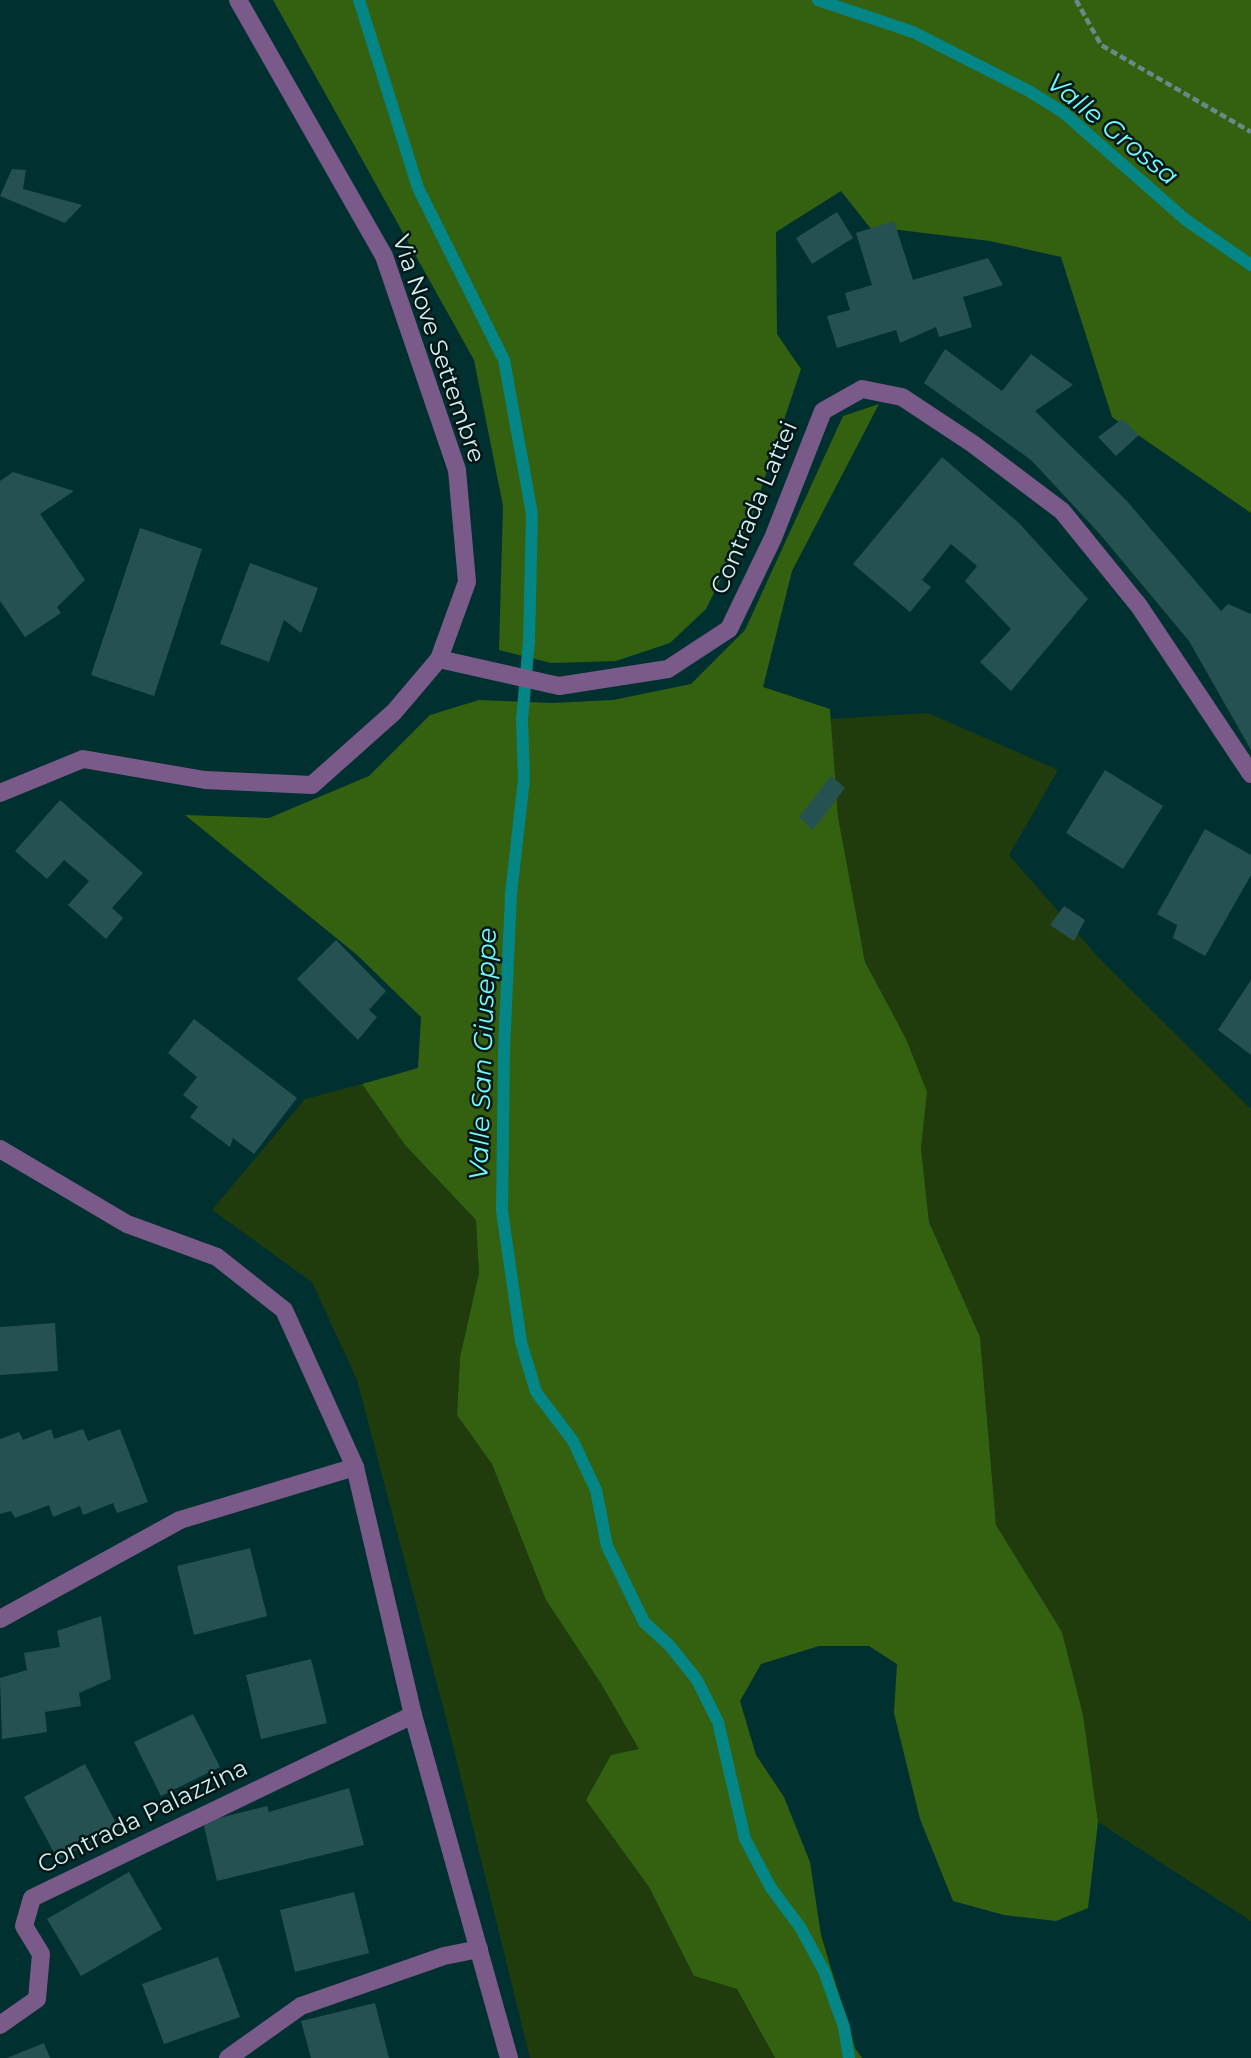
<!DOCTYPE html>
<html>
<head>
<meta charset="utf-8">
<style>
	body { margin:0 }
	canvas { display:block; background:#003030 }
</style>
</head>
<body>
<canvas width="1251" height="2058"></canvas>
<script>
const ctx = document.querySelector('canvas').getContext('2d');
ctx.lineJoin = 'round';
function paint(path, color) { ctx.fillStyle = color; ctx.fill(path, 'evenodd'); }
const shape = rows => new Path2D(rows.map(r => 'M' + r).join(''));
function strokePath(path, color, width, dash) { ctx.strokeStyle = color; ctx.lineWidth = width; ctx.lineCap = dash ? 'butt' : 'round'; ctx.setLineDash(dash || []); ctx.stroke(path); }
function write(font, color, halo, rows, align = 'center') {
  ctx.font = font + ' Montserrat,sans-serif'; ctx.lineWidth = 5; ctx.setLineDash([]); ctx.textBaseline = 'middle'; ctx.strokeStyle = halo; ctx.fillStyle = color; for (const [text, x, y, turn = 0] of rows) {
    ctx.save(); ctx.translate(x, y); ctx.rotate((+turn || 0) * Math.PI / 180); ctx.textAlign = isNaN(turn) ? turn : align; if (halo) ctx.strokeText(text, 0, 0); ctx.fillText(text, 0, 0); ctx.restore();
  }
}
const green = shape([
	[928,713,1058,770,1009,855,1098,957,1251,1109,1251,1921,1098,1822,1083,1716,1062,1632,996,1525,980,1337,929,1222,921,1149,927,1092,865,962,838,817,830,719],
	[362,1084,405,1145,476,1220,479,1273,460,1357,457,1415,492,1463,546,1600,600,1682,640,1750,586,1800,649,1887,694,1976,737,1989,775,2058,530,2058,448,1726,357,1380,312,1282,212,1210,305,1099]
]);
const forest = shape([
	[273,0,1251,0,1251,513,1112,417,1061,257,990,241,891,229,875,234,841,191,776,232,777,334,801,369,752,516,706,609,670,643,616,661,551,663,499,650,503,506,474,360],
	[879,404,792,571,763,687,830,709,838,817,865,962,906,1039,927,1092,921,1149,929,1222,980,1337,996,1525,1062,1632,1083,1715,1098,1822,1088,1908,1056,1921,1004,1915,953,1901,920,1819,894,1713,897,1664,869,1646,819,1646,761,1664,740,1701,756,1755,784,1797,810,1862,821,1935,855,2048,862,2058,775,2058,737,1989,694,1976,649,1887,586,1800,611,1755,639,1749,600,1682,546,1600,492,1464,457,1415,460,1357,479,1273,476,1220,405,1145,362,1084,418,1068,421,1017,356,954,185,815,269,818,369,776,430,715,479,700,552,703,613,700,691,684,745,630,843,416]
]);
const stream = shape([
	[359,0,418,188,504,360,532,514,529,641,522,720,524,779,511,894,504,1049,502,1211,521,1342,536,1392,573,1441,596,1490,607,1546,644,1622,670,1646,697,1680,718,1722,745,1839,771,1888,800,1927,824,1971,844,2027,849,2058],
	[818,0,913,32,1029,91,1064,113,1186,220,1251,265]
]);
const building = shape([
	[12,169,26,170,23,189,82,205,65,223,0,196],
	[837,212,853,238,812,264,796,238],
	[894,221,913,280,988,258,1003,285,963,297,972,327,939,337,936,327,900,343,896,330,837,348,827,316,850,310,845,293,872,285,856,233],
	[945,349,1002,391,1031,354,1073,385,1035,411,1126,500,1221,611,1228,604,1251,614,1251,750,1189,641,1099,533,1031,460,924,383],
	[1122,419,1139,435,1116,456,1098,437],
	[942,457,1019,523,1088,599,1011,691,980,662,1011,629,965,581,977,566,951,544,922,580,931,587,910,612,853,564],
	[13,472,74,491,40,514,85,580,57,607,61,613,25,637,0,601,0,481],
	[140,528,202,549,154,696,91,675],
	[250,563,318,588,301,633,284,620,269,662,220,644],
	[1105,770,1163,806,1123,869,1066,833],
	[831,776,845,788,813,830,799,817],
	[60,800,143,873,112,908,123,918,106,939,68,905,89,881,64,860,47,879,15,851],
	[1205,829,1251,855,1251,875,1205,956,1173,938,1177,925,1157,914],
	[1064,906,1085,920,1074,941,1050,925],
	[336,940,386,991,369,1010,377,1017,358,1040,297,979],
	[1251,980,1251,1055,1218,1030],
	[194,1019,297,1098,254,1154,233,1138,230,1147,190,1117,198,1107,183,1095,197,1077,168,1053],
	[55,1323,58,1371,0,1375,0,1327],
	[51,1429,54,1439,83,1429,88,1441,120,1429,148,1502,117,1513,113,1503,83,1515,80,1506,53,1517,49,1505,15,1518,11,1511,0,1514,0,1439,19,1432,23,1440],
	[250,1548,267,1616,194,1635,177,1566],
	[101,1616,111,1679,79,1693,81,1706,45,1712,47,1732,2,1739,0,1678,27,1670,24,1653,60,1647,57,1631],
	[311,1659,327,1723,261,1739,246,1675],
	[193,1714,220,1767,161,1796,134,1742],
	[85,1764,118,1827,58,1860,24,1797],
	[349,1788,364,1845,217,1881,203,1822,267,1806,269,1812],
	[129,1872,162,1929,81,1976,47,1919],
	[354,1892,369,1953,295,1972,280,1910],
	[218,1957,240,2017,164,2044,142,1984],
	[375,2003,389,2058,311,2058,301,2021],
	[44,2043,50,2058,7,2058]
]);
const path = shape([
	[1076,0,1101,45,1251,132]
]);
const minor = shape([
	[439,659,559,686,668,669,729,629,773,538,823,411,862,389,902,397,973,444,1062,511,1139,606,1251,774],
	[0,1619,180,1520,355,1467],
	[0,2025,37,1999,41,1954,24,1926,32,1898,413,1715],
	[228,2058,301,2006,444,1956,479,1949]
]);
const tertiary = shape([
	[0,793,83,759,205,780,312,785,394,712,439,659,467,582,457,470,384,256,238,0],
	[0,1149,127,1224,217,1257,284,1310,355,1467,413,1715,509,2058]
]);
const streetNames = [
	["Via Nove Settembre",438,349,71],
	["Contrada Lattei",755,508,-67],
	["Contrada Palazzina",143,1817,-26]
];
const waterNames = [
	["Valle Grossa",1112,130,39],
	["Valle San Giuseppe",484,1054,-88]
];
paint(green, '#203c0c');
paint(forest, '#336110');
strokePath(stream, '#048687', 12);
paint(building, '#265151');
strokePath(path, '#658b8b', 4.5, [7, 3.5]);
strokePath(minor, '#7a5a89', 18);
strokePath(tertiary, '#7a5a89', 18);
write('24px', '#d2eeee', '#001616', streetNames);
write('italic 26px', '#73fcfc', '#001616', waterNames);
</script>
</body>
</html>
